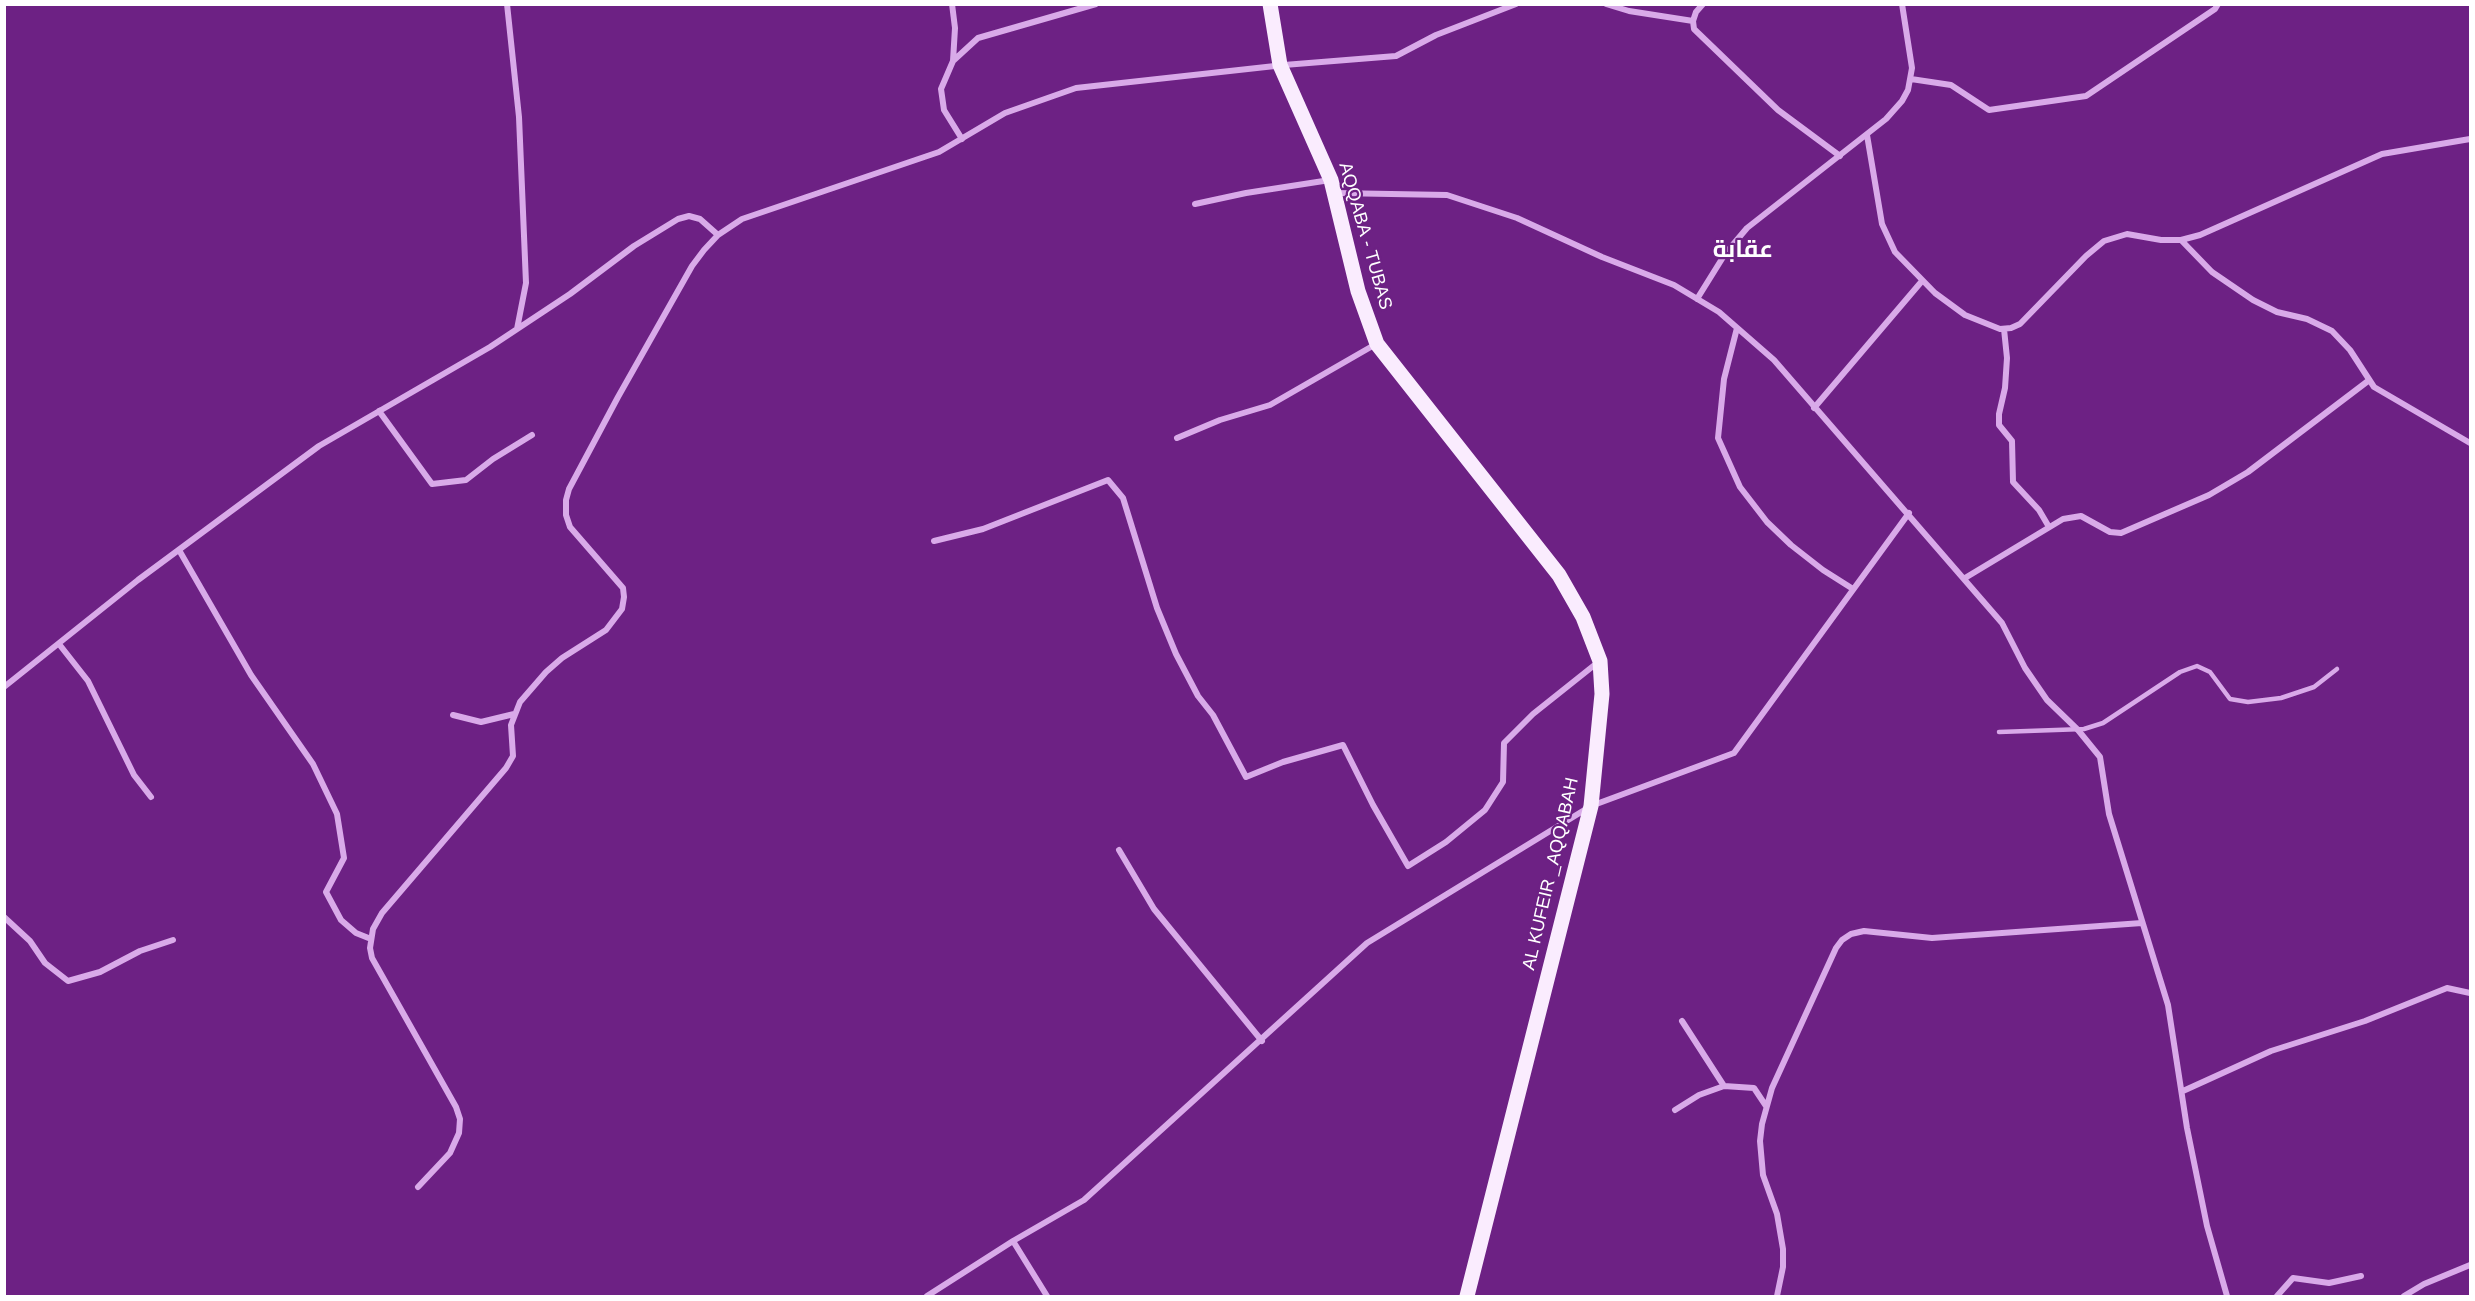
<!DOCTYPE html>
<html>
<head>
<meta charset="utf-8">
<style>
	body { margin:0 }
	#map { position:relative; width:2475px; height:1301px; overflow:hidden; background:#6d2184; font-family:Helvetica,sans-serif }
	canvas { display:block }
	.frame { position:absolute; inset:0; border:6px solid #fff; pointer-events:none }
</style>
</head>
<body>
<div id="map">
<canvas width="2475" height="1301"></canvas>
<div class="frame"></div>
</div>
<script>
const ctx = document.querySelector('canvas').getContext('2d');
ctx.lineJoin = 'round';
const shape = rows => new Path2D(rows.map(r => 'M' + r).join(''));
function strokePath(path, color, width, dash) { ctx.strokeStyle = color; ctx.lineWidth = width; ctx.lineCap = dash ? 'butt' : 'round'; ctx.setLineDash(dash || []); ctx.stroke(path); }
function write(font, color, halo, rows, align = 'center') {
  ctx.font = font + ' Helvetica,Cairo,sans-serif'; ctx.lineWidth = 4.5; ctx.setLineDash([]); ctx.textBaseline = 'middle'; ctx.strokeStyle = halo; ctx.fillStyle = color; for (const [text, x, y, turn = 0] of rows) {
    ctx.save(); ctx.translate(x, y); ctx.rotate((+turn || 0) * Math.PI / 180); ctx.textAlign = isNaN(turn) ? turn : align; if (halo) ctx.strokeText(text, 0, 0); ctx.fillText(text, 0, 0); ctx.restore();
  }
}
const lane = shape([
	[1999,732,2084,729,2103,723,2180,672,2197,666,2210,672,2230,699,2248,702,2281,698,2314,687,2337,669]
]);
const street = shape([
	[507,4,519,117,526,283,517,329],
	[952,4,955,28,953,61],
	[1606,4,1629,11,1693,21],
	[1703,4,1696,12,1693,21,1694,29,1778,110,1840,156],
	[1911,79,1951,85,1989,110,2086,96,2215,9,2218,4],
	[1867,135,1882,224,1895,252,1935,293,1965,315,2000,329,2011,328,2020,324,2086,256,2104,241,2127,234,2161,240,2181,240,2212,272,2253,300,2277,312,2307,319,2332,331,2350,350,2374,387,2470,443],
	[962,139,944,110,941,89,953,61,978,38,1096,4],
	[1335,193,1447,195,1517,218,1602,257,1674,285,1719,312,1774,360,2002,623,2025,668,2047,700,2078,730,2100,757,2109,814,2168,1005,2187,1128,2207,1226,2227,1296],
	[1195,204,1246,193,1330,180],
	[2181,240,2200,235,2382,154,2470,139],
	[1697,299,1725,254,1747,228,1886,119,1902,101,1908,90,1912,68,1902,4],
	[1737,328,1724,379,1718,438,1740,487,1767,522,1791,545,1823,570,1853,589],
	[2004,329,2007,358,2005,388,1999,414,1999,425,2012,441,2013,482,2039,510,2049,527],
	[1814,408,1922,281],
	[379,411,432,484,466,480,493,459,532,435],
	[1177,438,1220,420,1270,405,1376,344],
	[934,541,983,529,1108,480,1123,498,1157,608,1176,654,1198,696,1213,715,1246,777,1283,762,1343,745,1373,805,1408,866,1446,842,1485,810,1503,782,1504,743,1533,714,1597,663],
	[179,550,251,675,313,764,337,814,344,858,326,892,341,920,356,933,371,939],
	[1965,578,2063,519,2081,516,2110,532,2121,533,2209,495,2248,472,2368,381],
	[59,644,88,681,134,775,151,797],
	[4,687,138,580,319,446,490,347,570,294,634,246,678,219,689,216,700,219,718,235],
	[453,715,481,722,514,714],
	[1119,850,1154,909,1262,1041],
	[4,917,30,941,45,963,68,981,100,972,140,951,173,940],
	[1682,1021,1724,1086,1754,1088,1766,1106],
	[2183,1091,2271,1051,2365,1021,2447,988,2470,993],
	[1675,1110,1699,1095,1724,1086],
	[418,1187,450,1153,459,1133,460,1119,456,1107,372,958,370,948,373,929,382,913,506,768,513,756,511,725,520,702,546,672,562,658,606,630,622,609,624,597,623,588,570,527,566,515,566,500,569,489,618,397,692,266,704,250,718,235,742,219,939,152,1005,113,1076,88,1284,65,1396,56,1436,35,1516,4],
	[1013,1241,1047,1296],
	[927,1296,1013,1241,1084,1200,1367,943,1591,806,1734,753,1909,513],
	[1777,1296,1783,1267,1783,1249,1777,1214,1763,1175,1760,1141,1762,1124,1772,1088,1836,948,1842,940,1851,934,1864,931,1932,938,2142,923],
	[2277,1296,2293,1278,2329,1283,2361,1276],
	[2404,1296,2424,1284,2470,1265]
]);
const primary = shape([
	[1270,4,1280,65,1331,180,1358,291,1377,344,1559,575,1583,617,1600,661,1602,694,1591,806,1467,1296]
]);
const streetNames = [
	["AQQABA - TUBAS",1365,236,74],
	["AL KUFEIR _AQQABAH",1551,874,-77]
];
const districtNames = [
	["عقابة",1743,250]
];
strokePath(lane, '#d9aae9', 4.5);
strokePath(street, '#d9aae9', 6);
strokePath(primary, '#faecfe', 15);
write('18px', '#fff', '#6d2184', streetNames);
write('bold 24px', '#fff', '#6d2184', districtNames);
</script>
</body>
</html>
